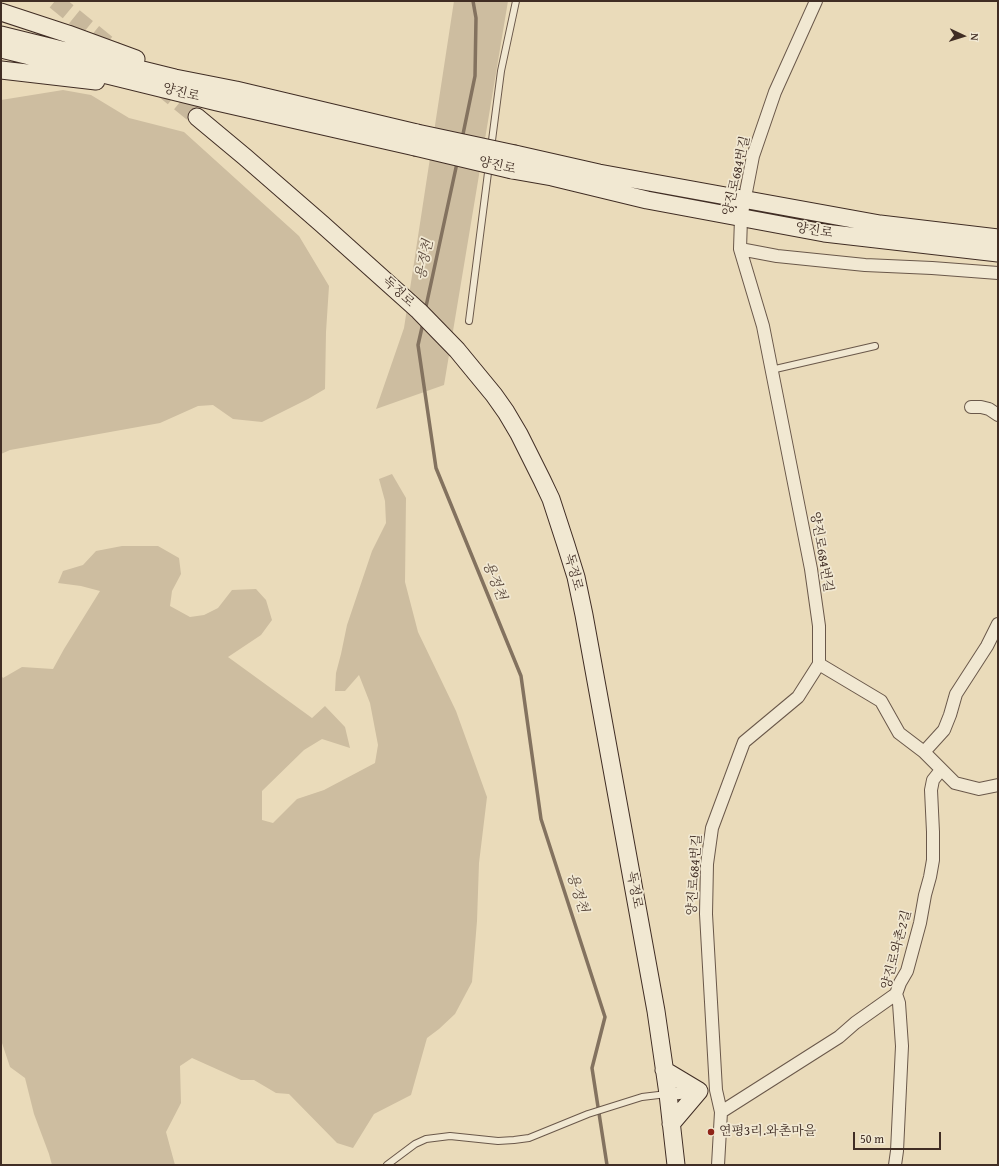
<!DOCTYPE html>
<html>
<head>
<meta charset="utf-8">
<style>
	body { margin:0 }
	#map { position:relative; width:999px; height:1166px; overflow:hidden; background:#eadbba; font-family:"Gentium Book Plus",serif }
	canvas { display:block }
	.frame { position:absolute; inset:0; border:2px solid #402d24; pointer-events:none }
	.north { position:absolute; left:943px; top:16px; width:40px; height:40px; -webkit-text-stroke:3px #f1e8d2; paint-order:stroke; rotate:94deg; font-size:11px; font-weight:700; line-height:16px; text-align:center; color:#402d24 }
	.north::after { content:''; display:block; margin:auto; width:14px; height:18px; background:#402d24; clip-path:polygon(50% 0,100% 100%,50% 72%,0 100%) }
	.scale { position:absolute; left:853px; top:1132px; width:88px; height:18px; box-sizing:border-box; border:2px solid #402d24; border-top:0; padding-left:5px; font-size:12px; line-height:14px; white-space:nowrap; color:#402d24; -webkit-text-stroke:3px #f1e8d2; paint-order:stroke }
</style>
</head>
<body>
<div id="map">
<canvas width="999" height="1166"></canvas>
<div class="frame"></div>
<div class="north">N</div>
<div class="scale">50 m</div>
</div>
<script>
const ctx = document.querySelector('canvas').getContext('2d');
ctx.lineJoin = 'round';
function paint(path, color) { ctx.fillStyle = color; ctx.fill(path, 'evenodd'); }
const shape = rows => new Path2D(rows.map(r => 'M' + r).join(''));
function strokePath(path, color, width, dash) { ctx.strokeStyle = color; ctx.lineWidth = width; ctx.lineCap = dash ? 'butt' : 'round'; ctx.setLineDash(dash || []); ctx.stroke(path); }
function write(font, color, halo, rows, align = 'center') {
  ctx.font = font + ' "Gentium Book Plus","Noto Serif KR",serif'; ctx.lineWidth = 3.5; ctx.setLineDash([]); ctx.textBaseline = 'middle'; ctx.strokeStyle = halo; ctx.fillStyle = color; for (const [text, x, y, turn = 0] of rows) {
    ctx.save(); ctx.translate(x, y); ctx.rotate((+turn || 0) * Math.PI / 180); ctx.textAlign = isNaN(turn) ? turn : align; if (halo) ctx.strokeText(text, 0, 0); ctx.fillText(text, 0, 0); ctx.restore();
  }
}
const green = shape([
	[454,1,508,1,444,385,376,409,404,328],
	[63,90,91,95,129,118,184,132,299,236,329,286,326,332,325,389,308,399,262,422,233,419,213,405,198,406,160,423,10,450,1,454,1,100],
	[392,474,406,498,405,582,418,632,456,711,487,797,479,863,477,921,472,982,455,1014,439,1029,427,1038,411,1095,374,1114,353,1148,337,1143,289,1094,276,1093,254,1080,241,1080,192,1058,180,1066,181,1103,166,1132,175,1165,52,1165,49,1154,34,1114,25,1078,10,1067,1,1040,1,675,3,678,22,667,53,669,64,649,100,591,81,586,58,583,63,571,83,565,96,551,122,546,158,546,179,558,181,574,172,591,170,606,190,617,204,615,218,608,232,590,256,589,266,600,272,620,261,635,228,657,312,718,325,706,345,727,350,748,322,739,304,750,262,791,262,820,273,823,297,799,324,790,375,763,378,745,370,703,359,675,345,691,335,691,336,673,341,654,347,625,372,551,386,523,385,501,379,479]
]);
const stream = shape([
	[462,139,475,76,476,18,473,1],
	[425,311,457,163],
	[423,323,418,345,436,468,521,676,541,819,605,1017,592,1068,607,1165]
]);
const secondaryTunnel = shape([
	[55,1,115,50],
	[160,87,197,117]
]);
const lane = shape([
	[491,148,501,71,516,1],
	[469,321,489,165],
	[771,370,875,346],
	[387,1165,415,1144,426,1139,450,1136,498,1141,514,1140,529,1138,588,1114,642,1097,667,1094]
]);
const street = shape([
	[740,249,777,256,865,265,932,268,998,273],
	[971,407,981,407,989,409,998,415],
	[819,664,881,701,899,733,924,752,955,783,979,789,998,785],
	[924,752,944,730,950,715,956,694,987,646,998,624],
	[668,1094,701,1091],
	[721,1112,839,1037,855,1023,896,994],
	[718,1165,721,1112,716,1090,706,914,707,864,712,828,744,742,798,697,819,664,819,626,811,569,763,326,740,249,741,218,753,156,775,92,816,1],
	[895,1165,897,1151,902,1046,899,1003,896,994,900,983,907,971,920,923,925,895,930,877,933,860,933,832,931,790,933,780,941,770]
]);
const secondary = shape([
	[1,12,68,34,136,59],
	[1,35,175,78,236,90,417,133],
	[1,49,217,102,415,147],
	[1,70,96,81],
	[197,117,245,157,322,224,419,311,457,350,494,395,506,412,519,434,542,480,551,499,566,545,576,577,584,615,656,1011,668,1094,676,1165],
	[515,154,599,173,880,224,998,238],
	[512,170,552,177,647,200,824,233,998,253],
	[664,1070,699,1091,671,1124]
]);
const secondaryBridge = shape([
	[417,133,515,154],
	[415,147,512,170]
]);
const markers = [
	[711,1132,4,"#8f2418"]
];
const streetNames = [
	["양진로",181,93,14],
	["양진로",497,166,13],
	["양진로684번길",737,176,-77],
	["양진로",814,231,9],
	["독정로",398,292,43],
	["양진로684번길",821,552,80],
	["독정로",573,572,75],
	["양진로684번길",695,875,-86],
	["독정로",634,890,80],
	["양진로와촌2길",897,950,-75]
];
const poiNames = [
	["연평3리.와촌마을",719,1132]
];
const waterNames = [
	["용정천",425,260,-78],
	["용정천",494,581,68],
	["용정천",577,893,72]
];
paint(green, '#cdbda0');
strokePath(stream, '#83725f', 3.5);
strokePath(secondaryTunnel, '#c8b89c', 17, [17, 8]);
strokePath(lane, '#6a584a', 8);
strokePath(street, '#6a584a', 14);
strokePath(secondary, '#402d24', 19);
strokePath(lane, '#f1e8d2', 6);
strokePath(street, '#f1e8d2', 12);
strokePath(secondary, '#f1e8d2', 17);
strokePath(secondaryBridge, '#402d24', 19, []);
strokePath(secondaryBridge, '#f1e8d2', 17);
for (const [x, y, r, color] of markers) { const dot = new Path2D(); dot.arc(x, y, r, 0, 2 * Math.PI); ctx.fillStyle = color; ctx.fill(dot); strokePath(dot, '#f1e8d2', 1.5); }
write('13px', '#402d24', '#f1e8d2', streetNames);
write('13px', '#402d24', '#f1e8d2', poiNames, 'left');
write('italic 14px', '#5c4a3d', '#f1e8d2', waterNames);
</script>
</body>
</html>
